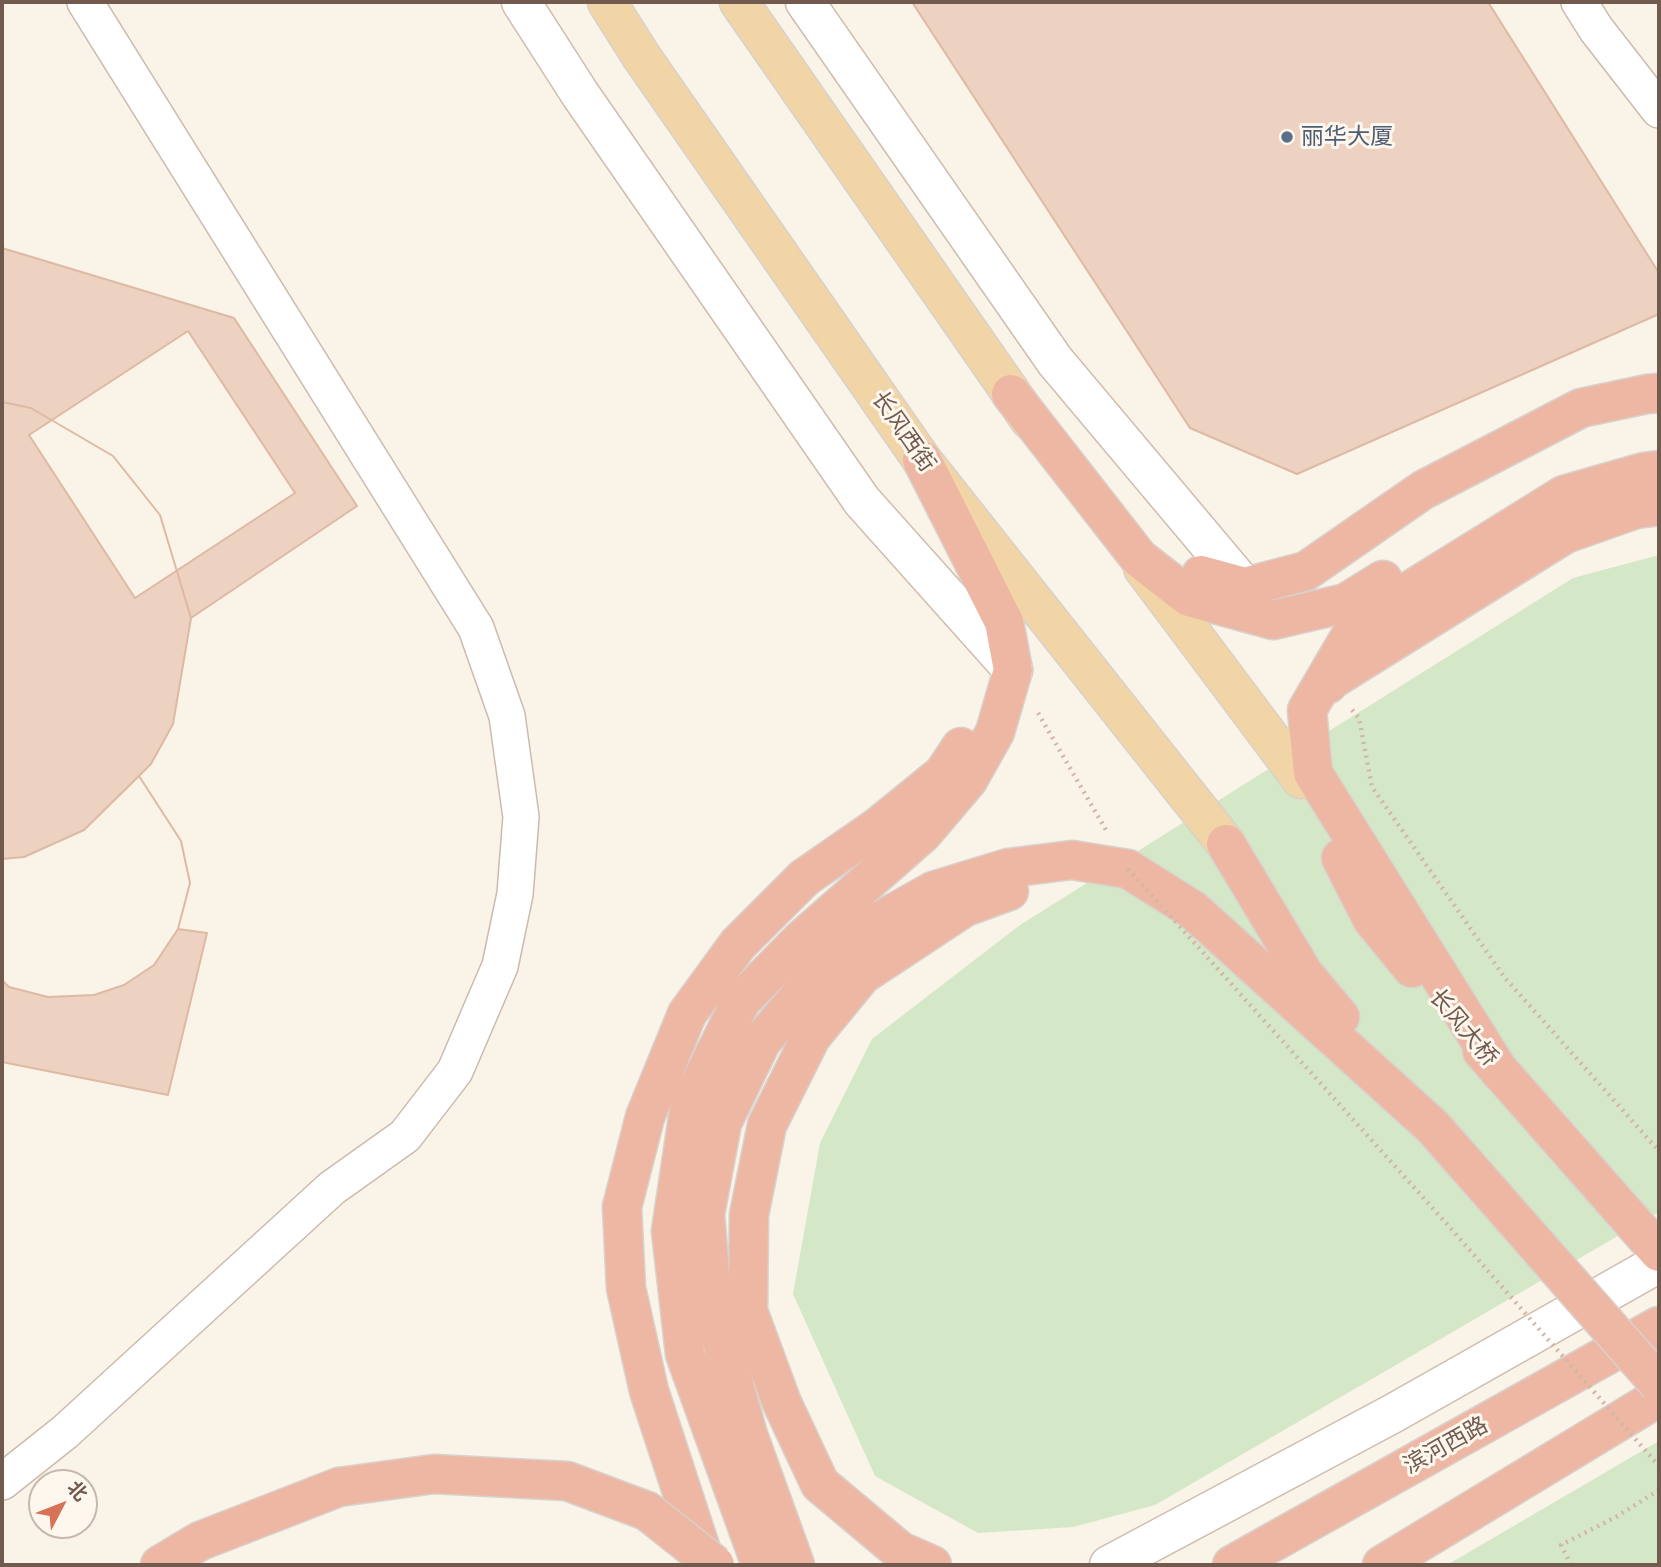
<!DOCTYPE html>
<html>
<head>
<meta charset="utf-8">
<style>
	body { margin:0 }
	#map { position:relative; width:1661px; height:1567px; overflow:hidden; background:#faf3e7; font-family:Karla,"Noto Sans SC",sans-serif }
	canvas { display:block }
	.frame { position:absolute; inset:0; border:4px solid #725a4e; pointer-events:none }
	.north { position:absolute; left:28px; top:1469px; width:70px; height:70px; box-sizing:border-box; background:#fdf7ed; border:2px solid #c5b8ad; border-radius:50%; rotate:48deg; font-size:19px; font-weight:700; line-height:28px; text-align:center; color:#725a4e }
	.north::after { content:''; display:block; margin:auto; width:24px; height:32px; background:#d87358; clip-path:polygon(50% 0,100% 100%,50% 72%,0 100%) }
</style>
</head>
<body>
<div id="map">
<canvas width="1661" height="1567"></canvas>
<div class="frame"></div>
<div class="north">北</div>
</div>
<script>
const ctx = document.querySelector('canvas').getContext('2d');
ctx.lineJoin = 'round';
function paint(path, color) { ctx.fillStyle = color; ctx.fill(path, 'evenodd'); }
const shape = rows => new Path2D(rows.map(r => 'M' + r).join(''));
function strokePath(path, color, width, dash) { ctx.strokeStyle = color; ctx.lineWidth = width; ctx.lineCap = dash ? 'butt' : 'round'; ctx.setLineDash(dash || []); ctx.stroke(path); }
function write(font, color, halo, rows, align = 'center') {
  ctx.font = font + ' Karla,"Noto Sans SC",sans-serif'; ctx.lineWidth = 6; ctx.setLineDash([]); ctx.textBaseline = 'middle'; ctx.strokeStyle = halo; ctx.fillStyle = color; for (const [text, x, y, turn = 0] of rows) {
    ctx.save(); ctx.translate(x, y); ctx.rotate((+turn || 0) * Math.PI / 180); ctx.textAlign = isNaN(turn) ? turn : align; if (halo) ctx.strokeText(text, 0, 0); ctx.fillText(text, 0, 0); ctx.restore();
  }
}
const green = shape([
	[1659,555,1659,1212,1155,1505,1073,1527,978,1533,875,1476,793,1294,820,1143,872,1039,1020,925,1573,578],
	[1659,1441,1659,1565,1447,1565]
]);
const building = shape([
	[912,2,1488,2,1659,273,1659,314,1297,474,1190,428,912,2],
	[2,248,234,318,357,506,191,618,160,515,113,456,31,408,2,402,2,248],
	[188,331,295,493,135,598,29,435,188,331],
	[2,402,31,408,113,456,160,515,191,618,173,724,151,764,84,830,24,857,2,859,2,402],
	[139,776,181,841,190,883,178,929,154,965,124,985,94,995,48,997,9,987,2,980,2,859,24,857,84,830,139,776],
	[139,776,181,841,190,883,178,929,207,933,168,1095,2,1062,2,859,24,857,84,830,139,776]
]);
const path = shape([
	[1352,710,1359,718,1372,787,1505,978,1659,1151],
	[1038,713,1106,830],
	[1571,1565,1561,1545,1616,1517,1659,1490]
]);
const street = shape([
	[1579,2,1596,29,1659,110],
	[2,1482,65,1432,332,1188,405,1136,455,1071,500,966,515,894,521,817,507,716,476,628,85,2]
]);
const secondary = shape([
	[521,2,580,94,862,501,1013,670],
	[805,2,1055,361,1245,587],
	[1109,1565,1392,1414,1659,1263]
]);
const primary = shape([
	[607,2,641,56,922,460,1226,844],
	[739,2,1030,420],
	[1143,568,1301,779]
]);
const highway = shape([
	[1011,394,1139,558,1189,597,1273,620,1346,603,1383,580],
	[1201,575,1245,587,1306,571,1423,490,1581,408,1647,394,1659,393],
	[1328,684,1331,680,1565,534,1636,509,1659,506],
	[1226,844,1304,974,1340,1017],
	[1341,858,1372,919,1412,968],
	[1482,1051,1659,1252],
	[1499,1071,1313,773,1307,710,1358,623,1564,495,1644,472,1659,470],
	[160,1565,200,1541,339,1487],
	[706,1565,649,1391,626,1288,622,1207,645,1117,687,1014,738,944,804,878,879,826,943,774,961,747],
	[761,1565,685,1354,671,1231,690,1104,741,1001,800,941,923,833,968,780,995,732,1013,670,1004,622,922,460],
	[795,1565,748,1435,713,1309,705,1214,722,1123,761,1042,824,967,869,927,933,891,1008,868,1072,860,1128,869,1193,910,1433,1127],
	[932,1565,900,1551,820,1484,782,1403,748,1311,749,1215,767,1125,811,1037,862,975,965,907,1009,891],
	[1232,1565,1659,1326],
	[1382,1565,1659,1397]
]);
const pathBridge = shape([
	[1128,869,1446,1223,1659,1466]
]);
const highwayBridge = shape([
	[1433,1127,1659,1384],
	[339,1487,434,1474,567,1481,647,1511,715,1565]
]);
const markers = [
	[1287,137,7,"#5c6f8a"]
];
const serviceNames = [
	["丽华大厦",1301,137]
];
const streetNames = [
	["长风西街",903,432,55],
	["长风大桥",1463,1028,50],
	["滨河西路",1446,1446,-29]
];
paint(green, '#d4e7c7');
paint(building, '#edd2c1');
strokePath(building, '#deb9a3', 2);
strokePath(street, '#cbbbae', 38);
strokePath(secondary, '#cfbdaf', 41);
strokePath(primary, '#d8d1cd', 41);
strokePath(highway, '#d8d1cd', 41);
strokePath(path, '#d2b6a5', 4.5, [2, 5]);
strokePath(street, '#fff', 35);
strokePath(secondary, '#fff', 38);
strokePath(primary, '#f2d5a6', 38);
strokePath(highway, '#eeb7a4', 38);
strokePath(highwayBridge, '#d8d1cd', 41, []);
strokePath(pathBridge, '#d2b6a5', 4.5, [2, 5]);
strokePath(highwayBridge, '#eeb7a4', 38);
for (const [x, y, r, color] of markers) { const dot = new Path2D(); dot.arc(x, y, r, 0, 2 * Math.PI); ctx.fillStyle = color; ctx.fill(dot); strokePath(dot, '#fdf7ed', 2.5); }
write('23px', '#4e5e75', '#fdf7ed', serviceNames, 'left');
write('23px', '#725a4e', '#fdf7ed', streetNames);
</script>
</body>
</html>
